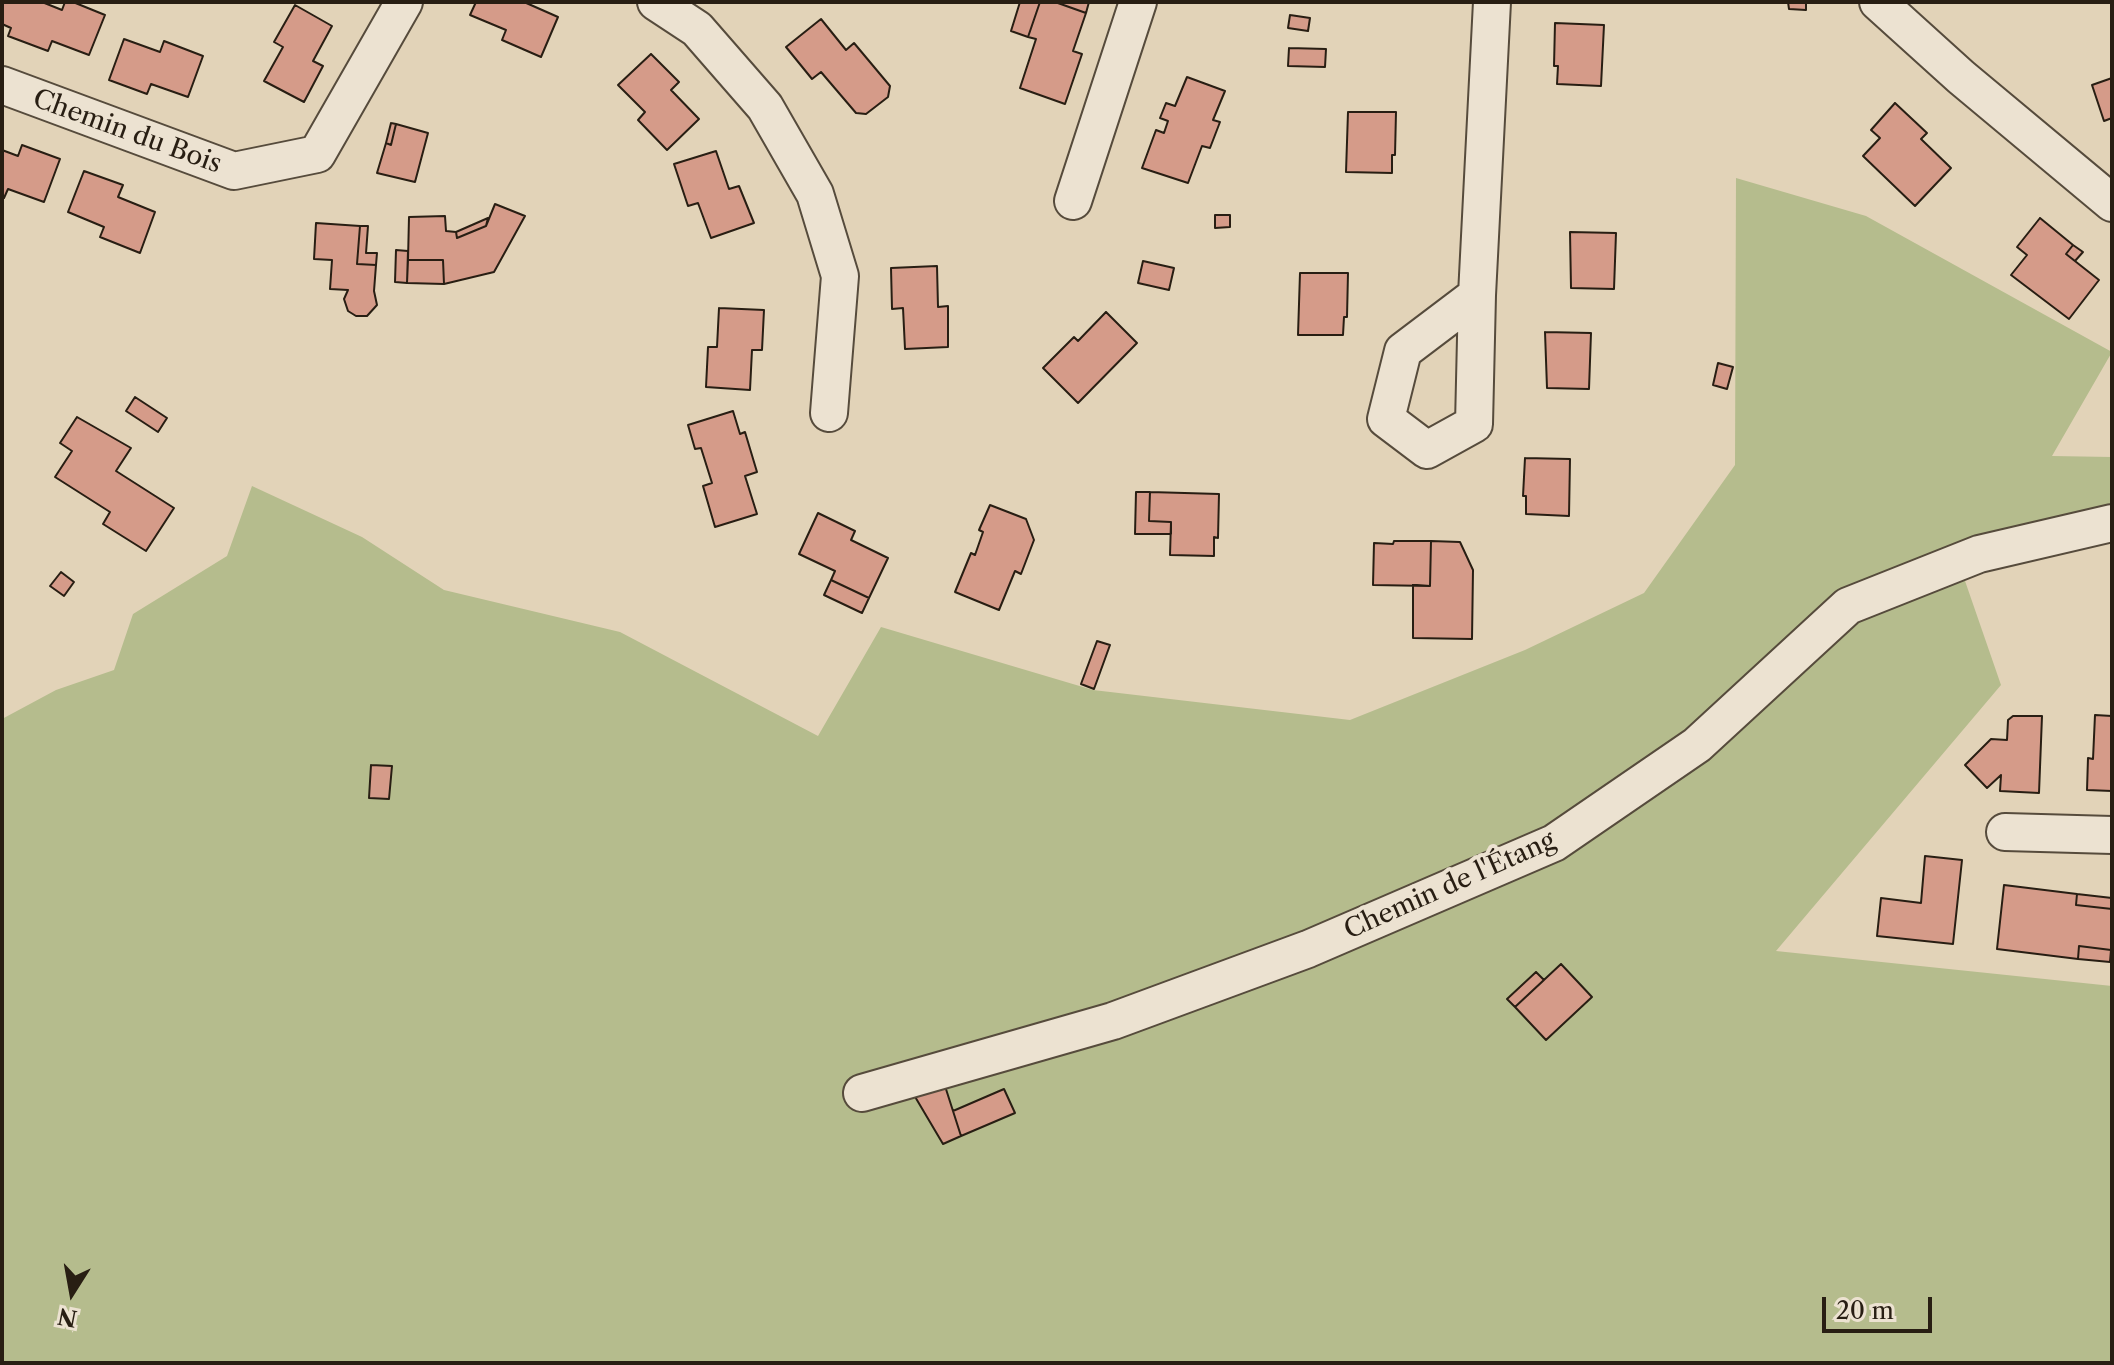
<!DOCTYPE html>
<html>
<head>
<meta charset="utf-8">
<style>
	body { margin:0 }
	#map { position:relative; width:2114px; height:1365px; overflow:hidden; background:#e2d3b8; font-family:"Libre Caslon Text",serif }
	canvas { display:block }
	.frame { position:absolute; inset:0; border:4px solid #281e13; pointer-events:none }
	.north { position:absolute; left:32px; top:1253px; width:80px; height:80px; -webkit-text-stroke:6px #ece2d1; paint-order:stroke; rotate:191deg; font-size:22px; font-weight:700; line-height:32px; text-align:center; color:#281e13 }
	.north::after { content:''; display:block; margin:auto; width:28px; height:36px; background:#281e13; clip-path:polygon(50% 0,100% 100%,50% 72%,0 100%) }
	.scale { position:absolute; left:1822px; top:1297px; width:110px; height:36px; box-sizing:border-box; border:4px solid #281e13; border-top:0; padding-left:10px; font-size:24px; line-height:28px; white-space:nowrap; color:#281e13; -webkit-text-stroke:6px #ece2d1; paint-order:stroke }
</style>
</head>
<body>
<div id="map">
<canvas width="2114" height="1365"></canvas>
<div class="frame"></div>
<div class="north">N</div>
<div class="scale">20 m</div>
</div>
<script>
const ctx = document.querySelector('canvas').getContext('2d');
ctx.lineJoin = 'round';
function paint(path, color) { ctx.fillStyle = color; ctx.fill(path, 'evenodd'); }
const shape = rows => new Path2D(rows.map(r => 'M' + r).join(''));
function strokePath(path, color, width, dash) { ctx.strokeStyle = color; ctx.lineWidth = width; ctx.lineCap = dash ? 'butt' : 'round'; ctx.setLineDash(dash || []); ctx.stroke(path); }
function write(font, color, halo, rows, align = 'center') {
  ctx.font = font + ' "Libre Caslon Text",serif'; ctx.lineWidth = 8; ctx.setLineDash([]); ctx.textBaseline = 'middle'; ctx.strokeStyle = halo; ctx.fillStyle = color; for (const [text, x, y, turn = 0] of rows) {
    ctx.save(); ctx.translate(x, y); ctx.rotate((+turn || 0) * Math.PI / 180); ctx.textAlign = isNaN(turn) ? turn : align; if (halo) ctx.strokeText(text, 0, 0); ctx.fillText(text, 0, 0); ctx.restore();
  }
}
const green = shape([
	[1736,178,1866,216,2112,352,2052,456,2112,457,2112,534,1964,578,2001,685,1776,951,2112,986,2112,1363,2,1363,2,719,56,690,114,670,133,614,227,556,252,486,362,537,444,590,620,632,818,736,881,627,1093,690,1350,720,1525,650,1644,593,1735,465]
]);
const building = shape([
	[2,2,42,2,62,10,65,2,73,2,105,15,89,55,52,41,48,51,8,36,11,28,2,24,2,2],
	[476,2,524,2,558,17,541,57,502,40,506,30,470,15,476,2],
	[1020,2,1040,2,1028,37,1011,31,1020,2],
	[1040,2,1055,2,1086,13,1073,51,1082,54,1065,104,1020,88,1036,39,1028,37,1040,2],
	[1055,2,1089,2,1086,13,1055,2],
	[1788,2,1806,2,1806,10,1789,9,1788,2],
	[295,5,332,26,313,61,323,66,304,102,264,81,283,47,274,42,295,5],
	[1290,15,1310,18,1308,31,1288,28,1290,15],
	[821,19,846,50,854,43,890,86,888,97,866,114,856,113,821,72,812,79,786,47,821,19],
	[1555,23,1604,25,1601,86,1557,84,1558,66,1554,66,1555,23],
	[124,39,160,52,164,41,203,56,188,97,151,84,147,94,109,80,124,39],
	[1289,48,1326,49,1325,67,1288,66,1289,48],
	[651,54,679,82,671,90,699,119,667,150,638,120,645,112,618,85,651,54],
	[1187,77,1225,91,1213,120,1220,122,1210,148,1202,146,1188,183,1142,168,1156,130,1164,133,1168,121,1160,118,1166,103,1175,106,1187,77],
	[2112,78,2112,118,2104,121,2092,85,2112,78],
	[1895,103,1927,133,1921,139,1951,168,1915,206,1863,156,1880,138,1871,130,1895,103],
	[1348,112,1396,112,1395,155,1392,155,1392,173,1346,172,1348,112],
	[391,123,396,124,391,145,386,143,391,123],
	[396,124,428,133,415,182,377,173,386,143,391,145,396,124],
	[22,145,60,159,44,202,8,189,4,198,2,197,2,150,18,156,22,145],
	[716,151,729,189,739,186,754,223,711,238,698,203,688,206,674,164,716,151],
	[84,171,123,185,118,197,155,212,140,253,100,237,104,227,68,212,84,171],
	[495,204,525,216,494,272,444,284,443,260,408,260,409,217,445,216,446,231,456,232,457,238,486,226,495,204],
	[1215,215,1230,215,1230,227,1215,228,1215,215],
	[488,218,486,226,457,238,456,232,488,218],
	[2040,218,2073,245,2066,254,2099,280,2069,319,2011,275,2027,255,2017,247,2040,218],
	[316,223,360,226,357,264,376,265,374,291,377,305,367,316,356,316,348,311,344,299,348,290,330,289,332,260,314,259,316,223],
	[360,226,368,226,366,253,377,253,376,265,357,264,360,226],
	[1570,232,1616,233,1614,289,1571,288,1570,232],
	[2073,245,2083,252,2075,261,2066,254,2073,245],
	[396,250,408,251,407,283,395,282,396,250],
	[408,260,443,260,444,284,407,283,408,260],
	[1143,261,1174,268,1169,290,1138,283,1143,261],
	[937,266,938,307,948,306,948,347,905,349,903,308,892,309,891,268,937,266],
	[1300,273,1348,273,1347,317,1344,317,1343,335,1298,335,1300,273],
	[719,308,764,310,762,350,752,350,750,390,706,387,708,347,717,347,719,308],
	[1106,312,1137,343,1078,403,1043,368,1074,337,1078,341,1106,312],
	[1545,332,1591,333,1589,389,1547,388,1545,332],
	[1718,363,1733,367,1727,389,1713,385,1718,363],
	[135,397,167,418,158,432,126,411,135,397],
	[733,411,740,434,745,432,757,472,745,476,757,514,715,527,703,486,712,483,701,448,695,449,688,425,733,411],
	[77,417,131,448,116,471,174,508,146,551,103,524,110,512,55,477,72,451,60,443,77,417],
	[1525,458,1570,459,1569,516,1526,514,1526,496,1523,496,1525,458],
	[1136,492,1150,492,1149,521,1171,522,1171,534,1135,534,1136,492],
	[1150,492,1219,494,1218,538,1214,537,1214,556,1170,555,1171,522,1149,521,1150,492],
	[990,505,1026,519,1034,540,1021,574,1015,571,999,610,955,592,971,553,975,555,983,532,979,530,990,505],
	[818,513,855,531,851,540,888,558,869,598,831,580,835,571,799,554,818,513],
	[1394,541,1431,541,1430,586,1373,585,1374,543,1393,544,1394,541],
	[1431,541,1460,542,1473,570,1472,639,1413,638,1413,585,1430,586,1431,541],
	[61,572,74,582,64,596,50,586,61,572],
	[831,580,869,598,862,613,824,595,831,580],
	[1097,641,1110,645,1094,689,1081,684,1097,641],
	[2095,715,2112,716,2112,791,2087,790,2088,758,2093,759,2095,715],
	[2013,716,2042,716,2039,793,2000,791,2001,775,1987,788,1965,765,1991,739,2007,740,2008,720,2013,716],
	[371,765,392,766,389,799,369,798,371,765],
	[1925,856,1962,860,1953,944,1877,936,1881,898,1921,903,1925,856],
	[2004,885,2077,894,2076,905,2112,909,2111,950,2079,946,2078,959,1997,949,2004,885],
	[2077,894,2112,898,2112,909,2076,905,2077,894],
	[2079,946,2111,950,2110,962,2078,959,2079,946],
	[1561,964,1592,997,1546,1040,1515,1007,1561,964],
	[1536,972,1544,980,1515,1007,1507,999,1536,972],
	[945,1086,961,1136,943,1144,914,1095,945,1086],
	[1004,1089,1015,1113,961,1136,953,1111,1004,1089]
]);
const minor = shape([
	[656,2,697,29,765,107,815,194,840,276,829,413],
	[1878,2,1961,77,2112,203],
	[2,85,234,171,317,154,404,2],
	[1073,201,1138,2],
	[1477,295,1403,351,1386,419,1427,450,1474,424,1477,295,1492,2],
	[2005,832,2112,835],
	[862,1093,1113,1021,1308,949,1554,843,1697,745,1848,606,1979,554,2112,523]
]);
const streetNames = [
	["Chemin du Bois",127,132,20],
	["Chemin de l'Étang",1450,886,-24]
];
paint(green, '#b5bc8d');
paint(building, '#d59b89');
strokePath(building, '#281e13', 2);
strokePath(minor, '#564b3c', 40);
strokePath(minor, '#ece2d1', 36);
write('26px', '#281e13', '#ece2d1', streetNames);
</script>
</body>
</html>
